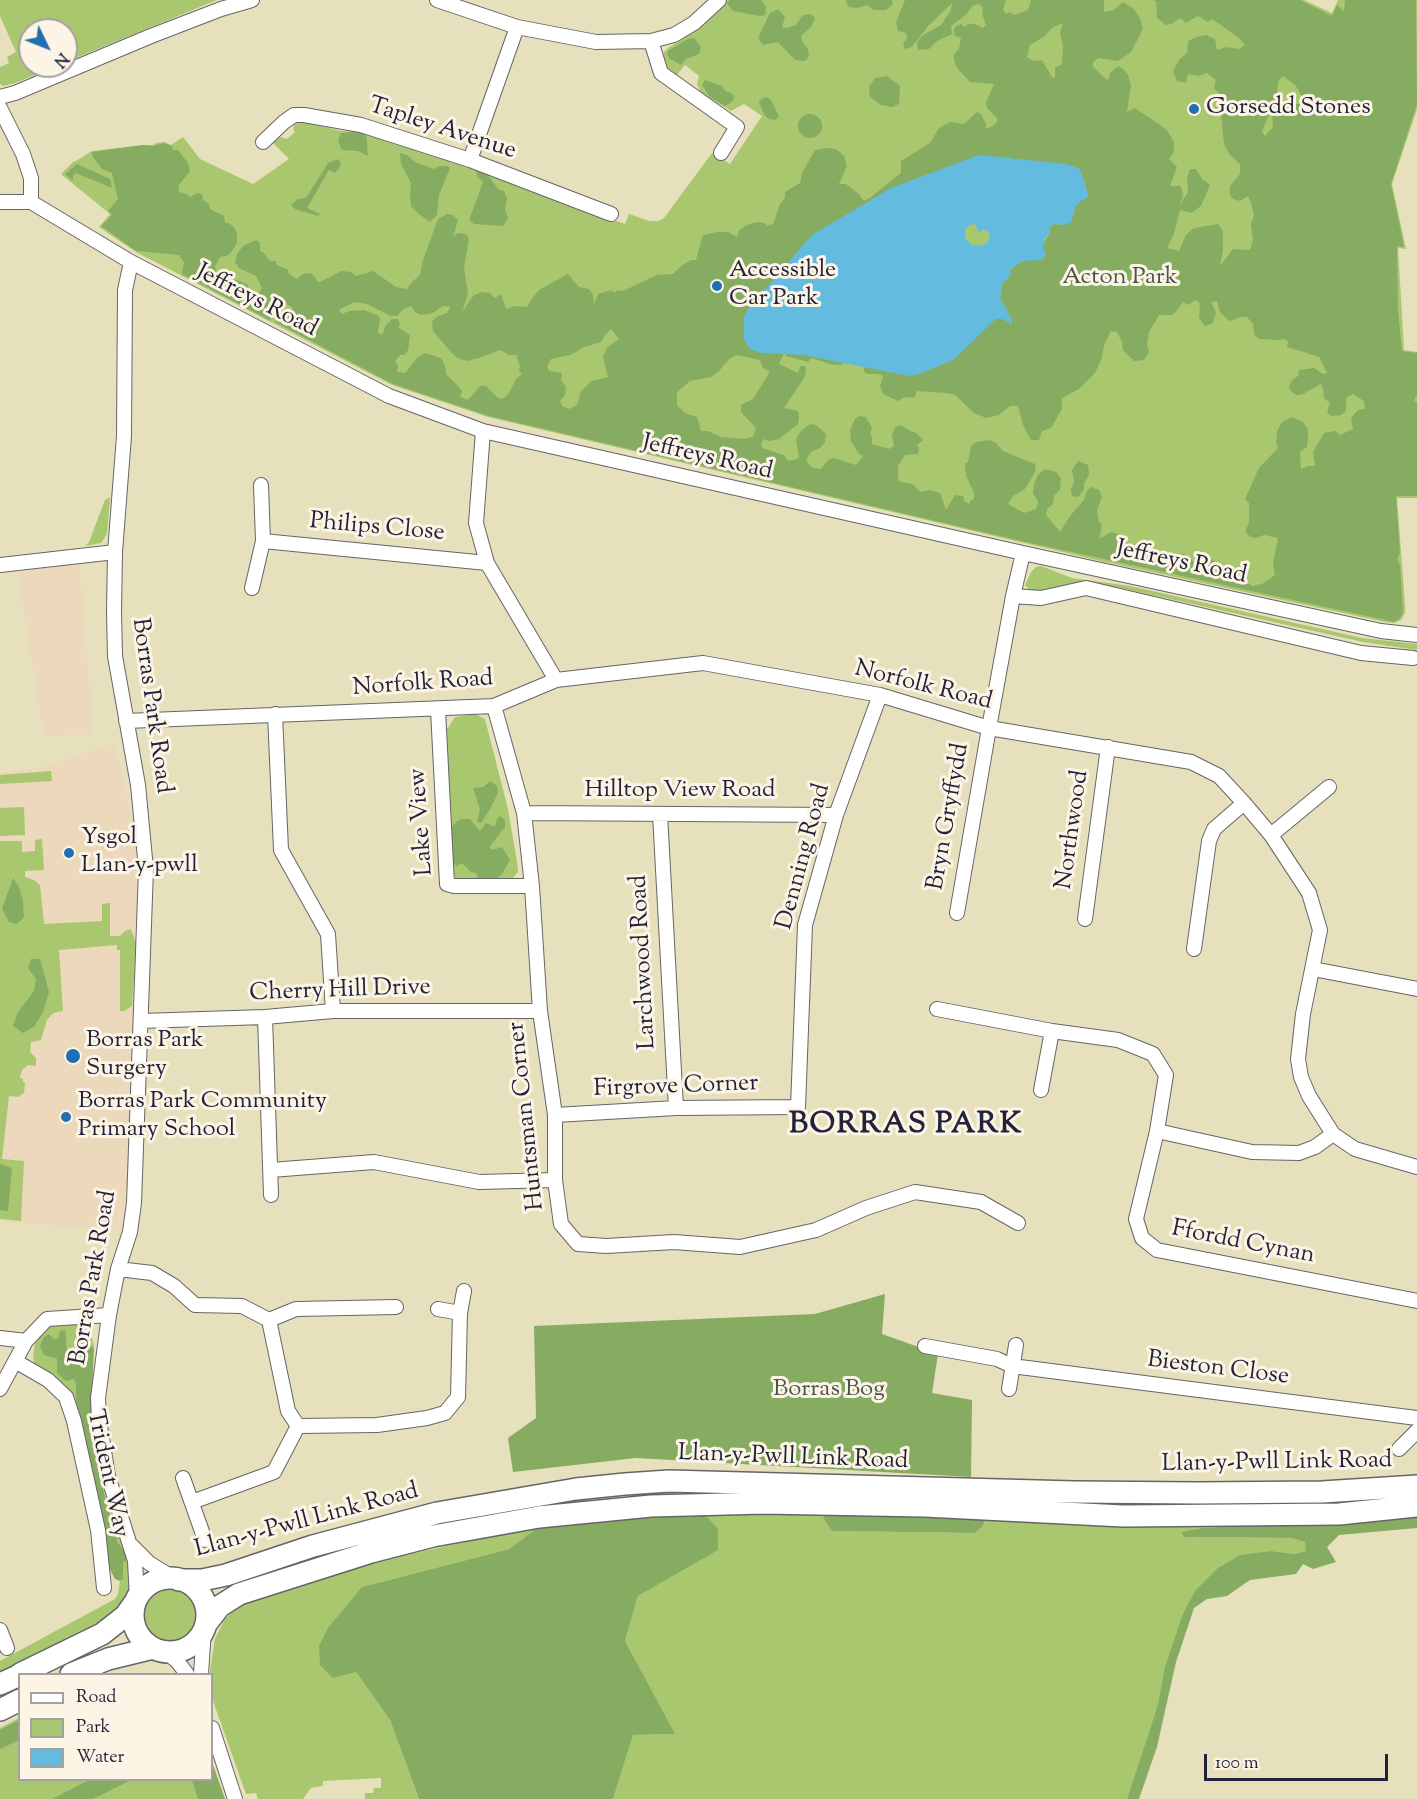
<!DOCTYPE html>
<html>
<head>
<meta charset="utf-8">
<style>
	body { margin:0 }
	#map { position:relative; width:1417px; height:1799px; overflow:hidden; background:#e7e0bc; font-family:"Sorts Mill Goudy",serif }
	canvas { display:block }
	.legend { position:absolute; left:18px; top:1673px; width:195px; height:108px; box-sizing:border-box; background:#fcf5e5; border:2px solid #a5a1a1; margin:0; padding:8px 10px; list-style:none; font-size:18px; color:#22223b }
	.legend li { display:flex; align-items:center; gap:12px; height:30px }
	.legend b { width:30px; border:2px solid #a5a1a1 }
	.north { position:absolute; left:18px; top:18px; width:60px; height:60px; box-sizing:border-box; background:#fcf5e5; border:2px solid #a5a1a1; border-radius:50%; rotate:133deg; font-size:16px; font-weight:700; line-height:24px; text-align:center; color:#22223b }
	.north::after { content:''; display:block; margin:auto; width:21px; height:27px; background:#1f6fb2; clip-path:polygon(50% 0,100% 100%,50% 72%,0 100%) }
	.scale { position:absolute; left:1204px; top:1754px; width:184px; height:27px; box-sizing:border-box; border:3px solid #22223b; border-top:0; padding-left:8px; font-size:18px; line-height:21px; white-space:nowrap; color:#22223b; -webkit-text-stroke:4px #fcf5e5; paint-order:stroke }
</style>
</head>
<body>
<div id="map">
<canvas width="1417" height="1799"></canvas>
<ul class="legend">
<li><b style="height:8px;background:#fff"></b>Road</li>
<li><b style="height:16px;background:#a9c76f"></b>Park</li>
<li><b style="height:16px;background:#63bbe0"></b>Water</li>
</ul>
<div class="north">N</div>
<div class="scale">100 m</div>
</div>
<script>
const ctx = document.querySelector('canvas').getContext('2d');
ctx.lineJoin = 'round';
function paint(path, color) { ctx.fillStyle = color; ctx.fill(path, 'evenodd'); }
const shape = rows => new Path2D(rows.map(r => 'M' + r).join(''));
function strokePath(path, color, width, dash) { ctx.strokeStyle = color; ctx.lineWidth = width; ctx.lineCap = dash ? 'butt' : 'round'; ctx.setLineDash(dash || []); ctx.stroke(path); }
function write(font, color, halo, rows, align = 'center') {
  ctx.font = font + ' "Sorts Mill Goudy",serif'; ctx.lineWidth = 6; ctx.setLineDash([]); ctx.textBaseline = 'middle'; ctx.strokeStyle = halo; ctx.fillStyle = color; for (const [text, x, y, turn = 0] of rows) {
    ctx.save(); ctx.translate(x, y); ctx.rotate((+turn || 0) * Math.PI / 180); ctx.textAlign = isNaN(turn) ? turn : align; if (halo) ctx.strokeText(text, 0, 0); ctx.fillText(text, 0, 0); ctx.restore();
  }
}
const built = shape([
	[79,557,93,734,44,736,16,563],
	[110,745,115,747,117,752,130,810,139,862,135,938,137,1013,127,1232,0,1221,0,772,44,767]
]);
const green = shape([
	[0,0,217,0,66,62,66,30,30,30,30,66,57,66,15,83,3,86,0,84,0,67,9,63,7,57,16,52,0,16],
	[728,0,1304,0,1332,13,1338,0,1417,0,1417,109,1392,184,1406,249,1398,248,1404,350,1417,352,1417,498,1397,498,1405,605,1405,613,1401,620,1394,623,1385,622,1105,562,488,417,392,385,136,252,99,227,110,214,61,174,74,161,76,161,92,151,144,145,153,145,156,143,165,142,171,145,183,137,200,159,253,184,289,159,271,141,281,137,287,139,295,132,293,129,294,125,302,121,341,131,369,132,625,224,629,214,649,221,658,221,664,218,712,153,730,164,762,116,744,104,731,111,701,93,697,84,699,76,685,65,677,75,666,67,664,62,664,52,668,48,699,28],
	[110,497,107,534,101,543,85,546,89,542,105,500],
	[1041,566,1072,578,1130,586,1362,638,1417,644,1417,650,1363,642,1112,586,1086,585,1046,591,1030,590,1025,585,1031,572,1036,567],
	[476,714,485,719,508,809,518,868,518,872,510,881,459,881,452,874,445,728,448,728,455,717],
	[51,771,52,781,0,784,0,775],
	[24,807,25,835,0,836,0,808],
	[42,839,44,870,25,871,25,877,34,880,40,885,44,924,102,921,102,904,110,903,110,936,120,936,125,931,131,929,136,943,132,1006,124,1011,120,1011,120,950,117,950,117,945,59,950,63,1011,53,1013,47,1020,41,1040,31,1042,30,1052,36,1058,36,1066,28,1065,22,1070,20,1078,23,1079,23,1082,25,1083,24,1093,18,1097,9,1096,2,1159,24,1161,21,1221,0,1219,0,841,22,841,22,852,35,851,35,840],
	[71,1320,82,1325,91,1335,94,1346,94,1357,94,1349,87,1347,83,1361,78,1363,73,1351,67,1349,66,1343,58,1338,53,1339,49,1334,44,1355,57,1359,58,1367,74,1379,76,1385,76,1410,38,1370,34,1363,33,1355,35,1344,49,1324],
	[823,1509,832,1531,975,1533,983,1526,987,1514,1293,1523,1202,1528,1181,1532,1185,1537,1291,1538,1306,1542,1306,1551,1295,1554,1272,1551,1195,1591,1127,1799,613,1799,633,1735,674,1734,625,1641,638,1596,717,1550,701,1510],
	[109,1511,122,1534,131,1574,129,1593,115,1614,93,1631,0,1675,0,1661,115,1599,118,1594,120,1581,123,1578,123,1562,125,1553,118,1544],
	[540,1526,509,1549,362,1587,356,1672,390,1720,419,1799,365,1799,365,1793,373,1793,374,1788,381,1788,381,1778,323,1781,323,1786,311,1788,303,1799,258,1799,256,1793,246,1794,212,1698,210,1670,215,1639,224,1620,241,1604,345,1568],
	'143 1614a27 27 0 1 1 54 0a27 27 0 1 1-54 0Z',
	[19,1718,20,1780,198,1780,205,1799,0,1799,0,1728]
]);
const forest = shape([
	[730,0,761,0,766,7,765,15,760,16,733,11,727,3],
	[846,0,892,0,893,4,886,10,874,10,867,5,857,8,848,7],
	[905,0,1006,0,1003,10,1006,14,1009,12,1014,15,1028,10,1031,0,1104,0,1104,12,1114,10,1123,2,1133,8,1140,18,1143,29,1131,52,1118,61,1099,58,1093,62,1093,67,1108,81,1110,73,1118,66,1123,69,1128,75,1131,85,1127,112,1135,108,1166,129,1174,142,1174,152,1169,159,1177,167,1170,186,1181,186,1183,195,1180,205,1188,192,1187,178,1190,169,1196,169,1202,179,1210,185,1201,206,1191,213,1180,210,1174,234,1167,248,1179,251,1186,235,1194,228,1218,224,1223,231,1223,250,1220,266,1233,249,1250,250,1253,240,1251,224,1254,215,1251,203,1248,196,1240,201,1233,199,1230,195,1230,186,1240,174,1240,164,1230,155,1224,144,1221,114,1218,106,1221,96,1214,88,1216,80,1207,73,1199,76,1188,74,1186,83,1177,81,1173,71,1179,60,1187,53,1188,41,1197,37,1206,35,1215,39,1217,50,1226,47,1239,49,1245,45,1238,37,1212,19,1208,22,1198,16,1186,23,1180,18,1171,24,1166,25,1157,18,1156,2,1153,0,1300,0,1332,16,1337,5,1344,11,1345,0,1416,0,1417,104,1391,184,1404,247,1397,246,1398,311,1402,351,1417,353,1417,394,1414,401,1417,402,1417,496,1396,496,1400,553,1397,559,1400,565,1403,613,1399,619,1394,622,1385,620,1021,541,489,416,393,384,275,322,278,317,293,308,283,301,276,302,276,311,274,317,269,320,182,274,184,262,179,255,136,251,101,226,112,215,108,211,118,199,112,173,102,169,93,157,92,152,143,145,153,146,164,143,172,146,173,150,178,150,188,163,190,171,179,185,178,191,182,193,187,194,190,197,198,193,202,194,203,200,209,204,210,209,224,216,225,223,228,223,233,226,237,233,237,243,232,251,227,256,220,257,215,266,218,280,222,284,226,286,230,281,237,280,248,285,251,296,259,293,262,288,256,276,239,268,235,262,237,254,243,246,256,240,260,243,260,251,264,253,270,261,276,261,277,265,288,270,289,274,297,279,303,274,311,273,316,278,317,282,320,282,341,271,351,272,356,276,373,271,396,287,407,289,412,282,420,275,423,260,438,219,447,214,453,215,458,220,453,237,458,233,466,234,469,239,464,268,468,294,462,312,474,295,481,292,490,293,495,298,501,294,506,309,515,306,527,307,530,301,539,290,568,274,579,287,589,289,593,294,594,305,598,294,612,290,614,293,618,290,623,291,657,275,673,274,681,266,691,260,696,260,703,235,717,232,728,232,737,237,739,230,747,225,757,222,765,223,767,226,773,224,780,204,785,198,785,192,800,183,802,173,815,150,826,148,836,149,844,156,847,166,839,184,846,184,859,194,864,201,871,197,901,173,901,161,930,143,939,128,950,122,964,124,977,112,981,114,986,124,985,129,993,126,997,122,997,118,987,108,986,102,994,84,970,82,957,68,954,60,954,54,959,49,961,38,955,36,954,30,956,26,962,24,964,27,968,24,975,24,983,28,986,25,982,14,983,8,979,4,972,6,966,15,951,26,952,34,937,41,929,49,918,50,917,42,923,35,941,25,951,10,952,3,929,25,912,47,905,49,903,45,907,37,906,33,898,31,896,22],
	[1063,23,1060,33,1063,46,1062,64,1055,68,1055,78,1052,77,1042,60,1033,61,1027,57,1030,45,1045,36,1053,27],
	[1283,76,1296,86,1306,104,1292,104,1282,107,1272,116,1273,127,1265,136,1262,131,1276,98,1279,80],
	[1007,157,1084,181,1087,191,1075,207,1074,214,1064,225,1055,224,1049,227,1050,233,1033,259,1022,261,1010,270,1011,275,1002,284,1000,298,1012,320,1012,324,1003,319,996,319,973,330,868,363,864,367,864,371,867,374,879,374,883,376,880,386,883,394,898,401,905,397,914,398,917,391,947,393,955,395,974,413,986,418,999,415,1010,406,1018,406,1023,425,1031,440,1039,440,1042,431,1051,428,1062,409,1062,398,1079,389,1095,373,1102,358,1104,345,1111,331,1117,332,1122,342,1123,350,1134,361,1144,360,1149,352,1147,345,1149,332,1159,315,1173,315,1183,302,1189,305,1195,300,1200,303,1199,318,1205,326,1213,323,1216,313,1211,302,1217,301,1220,312,1228,320,1232,321,1240,317,1247,317,1253,324,1255,336,1260,339,1278,340,1285,339,1288,342,1287,347,1319,357,1327,373,1323,374,1314,368,1299,370,1298,376,1292,380,1289,387,1292,392,1297,395,1303,394,1321,384,1323,389,1324,398,1330,403,1327,412,1331,416,1341,415,1346,411,1346,398,1353,394,1364,401,1365,409,1358,410,1351,418,1353,429,1340,435,1335,431,1324,433,1313,452,1315,465,1313,466,1308,466,1301,469,1300,452,1307,447,1308,436,1308,429,1303,422,1292,417,1282,422,1277,431,1276,442,1278,448,1259,468,1245,499,1249,503,1249,522,1245,532,1251,537,1256,538,1264,535,1278,538,1273,563,1275,575,1262,584,1255,585,1254,587,1249,584,1243,584,1227,568,1219,566,1212,559,1206,558,1198,568,1189,556,1184,554,1168,552,1162,556,1158,552,1151,554,1147,546,1141,546,1137,549,1124,544,1121,542,1122,537,1119,534,1111,532,1099,539,1102,525,1099,522,1097,510,1102,497,1099,490,1092,487,1087,490,1084,500,1070,516,1060,532,1046,515,1047,509,1053,504,1054,496,1060,489,1061,478,1056,472,1045,469,1038,475,1034,484,1033,493,1038,502,1036,509,1024,513,1008,504,1013,496,1024,490,1028,484,1036,470,1035,464,1003,451,996,443,990,440,976,442,971,446,968,462,965,464,966,476,974,493,974,499,971,500,969,504,964,501,963,496,955,495,946,510,940,493,929,490,921,492,912,484,898,481,898,466,905,455,918,454,919,449,917,445,923,440,915,432,912,432,900,425,895,427,892,435,894,446,889,449,872,444,872,437,870,434,872,428,866,417,859,416,855,419,850,430,851,441,859,454,863,456,856,465,834,458,828,460,821,469,813,468,806,461,811,452,820,448,825,442,826,434,816,425,810,424,800,432,796,439,799,457,797,459,788,461,784,455,762,448,761,443,764,439,769,441,779,439,798,424,799,416,798,411,784,408,804,378,806,371,805,366,800,366,798,373,779,364,784,353],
	[354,302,367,304,391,316,397,316,404,309,411,306,415,312,421,315,433,313,443,306,451,307,447,313,438,316,432,321,433,331,450,351,457,358,467,361,482,357,500,350,509,355,516,355,520,366,519,371,522,374,516,379,509,393,504,398,499,399,486,386,480,386,468,400,460,397,462,391,458,386,446,374,445,366,441,358,425,353,418,357,405,373,397,372,398,366,395,361,400,355,405,355,408,350,410,335,398,327,400,324,398,319,392,319,386,325,382,335,378,333,380,318,377,315,364,310,349,311,342,314,339,310],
	[611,329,619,339,607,348,603,357,608,377,592,381,581,391,577,405,569,409,562,406,560,401,565,395,566,387,561,380,562,373,549,371,547,366,551,359,570,355,584,347,601,342,605,335],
	[737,355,760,360,763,368,770,372,753,399,741,405,741,412,756,428,753,437,744,439,721,437,708,431,701,431,697,417,685,413,677,405,677,392,690,381,711,377,719,371,729,359],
	[778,9,785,17,782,27,787,28,796,25,803,15,811,14,815,18,811,27,801,36,803,43,808,49,809,56,805,61,795,60,778,42,763,45,758,38,770,13],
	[694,38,701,47,699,54,686,59,681,65,670,59,667,54,669,50,688,39],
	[887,76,900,86,899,104,892,107,881,105,870,97,869,87,875,78],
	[705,80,722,86,725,91,731,93,734,97,732,102,725,106,710,97,702,85],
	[766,97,771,100,777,112,779,117,775,120,769,119,765,116,759,103,760,100],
	'798 126a12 12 0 1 1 24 0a12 12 0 1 1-24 0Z',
	[360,131,365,132,367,141,368,156,358,151,342,150,338,141,341,133],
	[400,153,407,155,415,162,433,169,440,166,448,166,450,168,439,195,437,215,430,222,420,215,411,206,410,194,411,183,401,164],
	[339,159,341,165,335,173,329,170,307,208,320,214,318,216,295,209,291,205,298,199,306,198,328,163],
	[77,164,110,179,112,188,76,173,73,176,73,181,65,174],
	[476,171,487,174,499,190,504,191,507,199,505,209,508,218,503,226,474,224,469,220,483,182,477,176],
	[802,349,852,364,844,363,841,365,833,365,811,358,808,362,786,356,787,353,798,354],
	[1078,461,1088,465,1089,475,1084,483,1084,490,1078,497,1072,496,1071,489,1074,482,1072,470],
	[490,781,497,786,498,793,490,809,481,823,477,822,480,809,473,788,483,787],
	[500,816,505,820,505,827,490,846,491,850,502,847,510,860,502,874,495,880,486,880,478,878,476,873,471,872,462,863,457,866,452,863,451,829,454,824,461,819,470,819,480,831,486,823,495,827,497,819],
	[13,878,19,887,23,901,24,917,17,924,9,922,2,909],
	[31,959,40,959,49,992,43,1012,34,1027,23,1033,13,1026,18,1012,34,991,36,979,28,968],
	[0,1164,12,1168,8,1211,0,1210],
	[885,1294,882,1334,938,1354,932,1393,972,1400,971,1477,636,1458,513,1472,508,1438,536,1418,534,1326,815,1314],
	[65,1330,67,1349,76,1354,78,1363,83,1361,87,1347,91,1345,94,1349,91,1410,94,1443,100,1477,118,1543,130,1558,123,1562,123,1579,120,1581,115,1579,108,1566,101,1511,76,1410,76,1385,74,1379,66,1381,57,1373,57,1359,44,1355,40,1346,44,1337,49,1334,54,1339,58,1338,60,1331],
	[823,1509,987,1514,983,1526,975,1533,832,1531,824,1519],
	[701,1510,718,1529,718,1550,638,1596,625,1641,675,1734,633,1735,613,1799,419,1799,390,1720,356,1672,333,1678,320,1665,319,1646,328,1628,362,1587,509,1549,540,1526],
	[1417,1512,1417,1528,1339,1535,1327,1547,1336,1562,1313,1569,1303,1564,1296,1574,1250,1580,1227,1596,1207,1599,1194,1608,1176,1662,1157,1747,1139,1799,1127,1799,1158,1704,1165,1667,1182,1616,1195,1591,1218,1568,1240,1555,1272,1551,1295,1554,1306,1551,1305,1542,1291,1538,1184,1537,1181,1532,1202,1528,1293,1523],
	[19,1720,19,1740,0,1749,0,1730],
	[212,1762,225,1799,198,1799,192,1780,212,1780],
	[89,1780,131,1780,93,1799,52,1799]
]);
const water = shape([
	[979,155,1066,164,1080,169,1087,191,1088,197,1081,201,1075,207,1071,222,1064,225,1055,224,1049,227,1050,233,1045,238,1043,247,1046,254,1042,260,1022,261,1010,270,1011,275,1002,284,1000,298,1012,320,1012,324,1003,319,996,319,953,360,919,374,909,376,804,355,761,353,750,349,744,340,744,317,749,308,812,235,891,188],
	[975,224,979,233,983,229,988,231,990,237,987,243,981,246,972,245,965,238,965,229,970,225]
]);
const minor = shape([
	[437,0,517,27,596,42,651,41,674,35,694,23,719,0],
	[651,41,661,73,737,127,721,153],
	[0,97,15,93,151,36,221,9,252,0],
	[0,108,23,154,31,178,31,202],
	[263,142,284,122,294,115,304,115,361,125,470,160,611,214],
	[470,160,517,27],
	[0,202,31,202],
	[31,202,131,262,389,396,483,431,1023,553,1381,631,1417,635],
	[131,262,125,290,124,436,115,552,114,612,115,656,138,785,146,869,134,1203,130,1232,118,1269,109,1315,98,1398,99,1420,108,1476,135,1561,137,1598],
	[483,431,476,523,487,563,556,680],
	[263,541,487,563],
	[0,565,115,552],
	[252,588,263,541,261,485],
	[1013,596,1041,598,1086,588,1361,653,1413,658],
	[494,706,524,813,532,886,540,1011,555,1115,555,1180,561,1224,578,1244,606,1246,674,1242,740,1247,816,1230,866,1208,915,1192,981,1202,1018,1223],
	[438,710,447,884,454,886,532,886],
	[275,714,281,850,328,934,333,1011],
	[126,721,494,706,556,680,703,663,880,695,989,728,1191,762,1219,776,1244,803,1271,835,1309,893,1320,930,1303,1014,1298,1059,1301,1077,1309,1096,1333,1134,1355,1149,1417,1167],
	[524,813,836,815],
	[660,814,676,1108],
	[1271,835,1329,787],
	[957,913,989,728,1013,596,1023,553],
	[1085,919,1108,747],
	[1194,949,1209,841,1214,829,1244,803],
	[1313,969,1417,989],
	[937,1009,1052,1031,1118,1040,1153,1054,1166,1075,1157,1131,1136,1219,1142,1238,1157,1250,1417,1301],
	[265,1017,271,1195],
	[141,1021,265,1017,333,1011,540,1011],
	[1041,1090,1052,1031],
	[555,1115,676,1108,798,1107,805,925,836,815,880,695],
	[1157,1131,1252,1152,1299,1153,1315,1147,1333,1134],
	[271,1170,374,1162,479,1182,555,1180],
	[118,1269,152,1273,174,1286,195,1305,242,1306,269,1320,288,1411,298,1426,377,1425,427,1418,445,1413,458,1397,460,1313,464,1291],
	[438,1309,460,1313],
	[269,1320,296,1309,396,1307],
	[0,1338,26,1341],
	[925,1346,997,1359,1012,1366,1417,1418],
	[15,1361,48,1380,66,1397,74,1421,98,1530,104,1588],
	[0,1389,26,1341,47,1319,109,1315],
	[1009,1389,1016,1345],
	[1399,1449,1417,1431],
	[183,1478,205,1540],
	[192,1502,274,1472,298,1426],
	[132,1546,149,1563,175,1579],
	[0,1630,7,1648],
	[166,1652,177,1661,187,1674],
	[201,1674,204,1629],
	[212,1728,235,1799]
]);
const highway = shape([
	'133 1615a37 37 0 1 1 74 0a37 37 0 1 1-74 0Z',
	[179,1580,202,1580,226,1575,313,1546,437,1513,576,1489,625,1484,669,1481,1074,1492,1197,1493,1322,1492,1417,1486],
	[206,1624,220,1606,239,1594,371,1552,433,1536,539,1517,651,1506,764,1503,925,1506,1123,1516,1339,1514,1417,1506],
	[20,1674,102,1634,125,1616,135,1602],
	[71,1674,108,1659,153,1648],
	[0,1684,20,1675],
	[0,1710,20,1700]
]);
const markers = [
	[1194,109,6,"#1f6fb2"],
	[717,286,6,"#1f6fb2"],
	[69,853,6,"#1f6fb2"],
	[73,1056,8,"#1f6fb2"],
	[66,1117,6,"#1f6fb2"]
];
const poiNames = [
	["Gorsedd Stones",1206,109],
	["Accessible",729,272],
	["Car Park",729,300],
	["Ysgol",81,839],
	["Llan-y-pwll",81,867],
	["Borras Park",86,1042],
	["Surgery",86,1070],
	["Borras Park Community",78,1103],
	["Primary School",78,1131]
];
const streetNames = [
	["Tapley Avenue",442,130,18],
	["Jeffreys Road",256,302,27],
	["Jeffreys Road",707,459,13],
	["Philips Close",377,529,5],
	["Jeffreys Road",1181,564,12],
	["Norfolk Road",423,685,-4],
	["Norfolk Road",923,687,14],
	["Borras Park Road",150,706,82],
	["Hilltop View Road",680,792],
	["Bryn Gryffydd",950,817,-80],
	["Lake View",423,822,-94],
	["Northwood",1074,830,-82],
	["Denning Road",805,857,-75],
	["Larchwood Road",645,962,-93],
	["Cherry Hill Drive",340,992,-2],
	["Firgrove Corner",676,1088,-2],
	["Huntsman Corner",528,1116,-96],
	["Ffordd Cynan",1243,1244,11],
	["Borras Park Road",95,1278,-80],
	["Bieston Close",1218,1370,7],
	["Llan-y-Pwll Link Road",793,1459,2],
	["Llan-y-Pwll Link Road",1277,1464,-1],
	["Trident Way",106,1474,78],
	["Llan-y-Pwll Link Road",307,1522,-15]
];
const parkNames = [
	["Acton Park",1120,279],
	["Borras Bog",829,1391]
];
const districtNames = [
	["BORRAS PARK",906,1127]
];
paint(built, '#ecd8ba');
paint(green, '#a9c76f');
paint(forest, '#86ac62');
paint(water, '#63bbe0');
strokePath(minor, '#676468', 16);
strokePath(highway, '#676468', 24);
strokePath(minor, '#fff', 14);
strokePath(highway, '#fff', 21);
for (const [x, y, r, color] of markers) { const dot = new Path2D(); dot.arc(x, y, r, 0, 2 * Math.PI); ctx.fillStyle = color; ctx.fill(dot); strokePath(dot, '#fcf5e5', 2); }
write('24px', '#22223b', '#fcf5e5', poiNames, 'left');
write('24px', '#22223b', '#fcf5e5', streetNames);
write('24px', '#4a544b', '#fcf5e5', parkNames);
ctx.letterSpacing = '1.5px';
write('bold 30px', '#22223b', '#fcf5e5', districtNames);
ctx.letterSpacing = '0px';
</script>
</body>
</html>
